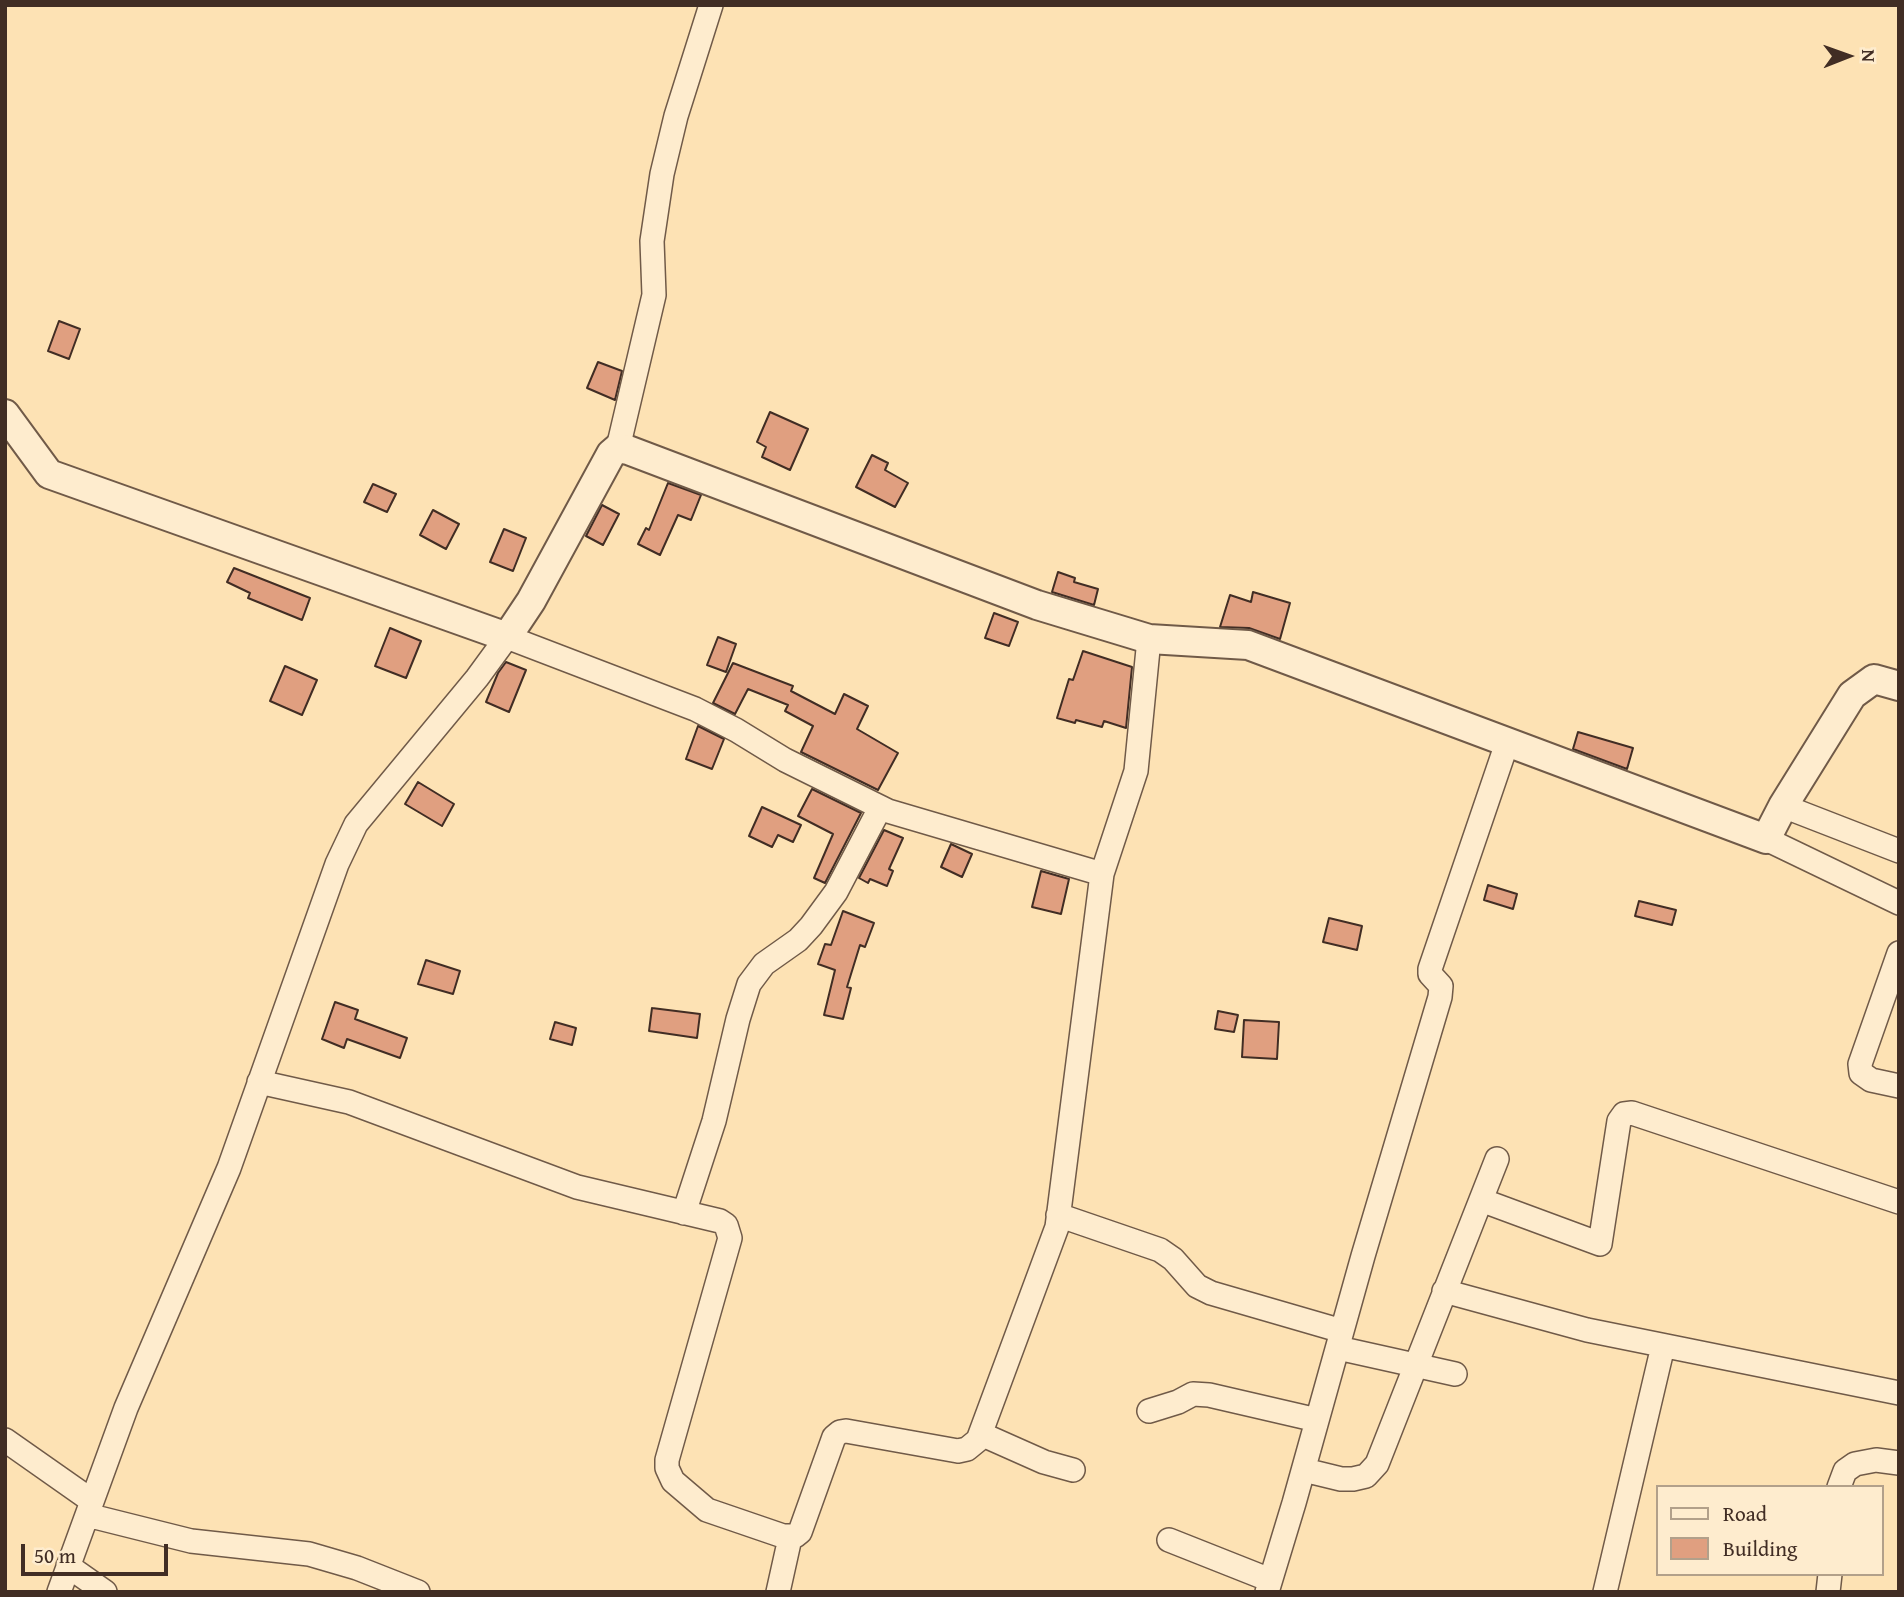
<!DOCTYPE html>
<html>
<head>
<meta charset="utf-8">
<style>
	body { margin:0 }
	#map { position:relative; width:1904px; height:1597px; overflow:hidden; background:#fde2b4; font-family:"Gentium Book Plus",serif }
	canvas { display:block }
	.frame { position:absolute; inset:0; border:7px solid #412d24; pointer-events:none }
	.legend { position:absolute; left:1656px; top:1485px; width:228px; height:91px; box-sizing:border-box; background:#feecce; border:2px solid #b2a08a; margin:0; padding:9px 12px; list-style:none; font-size:21px; color:#412d24 }
	.legend li { display:flex; align-items:center; gap:14px; height:35px }
	.legend b { width:35px; border:2px solid #b2a08a }
	.north { position:absolute; left:1813px; top:21px; width:70px; height:70px; -webkit-text-stroke:5px #feecce; paint-order:stroke; rotate:89deg; font-size:19px; font-weight:700; line-height:28px; text-align:center; color:#412d24 }
	.north::after { content:''; display:block; margin:auto; width:24px; height:32px; background:#412d24; clip-path:polygon(50% 0,100% 100%,50% 72%,0 100%) }
	.scale { position:absolute; left:21px; top:1544px; width:147px; height:32px; box-sizing:border-box; border:4px solid #412d24; border-top:0; padding-left:9px; font-size:21px; line-height:24px; white-space:nowrap; color:#412d24; -webkit-text-stroke:5px #feecce; paint-order:stroke }
</style>
</head>
<body>
<div id="map">
<canvas width="1904" height="1597"></canvas>
<div class="frame"></div>
<ul class="legend">
<li><b style="height:9px;background:#feecce"></b>Road</li>
<li><b style="height:19px;background:#e09f80"></b>Building</li>
</ul>
<div class="north">N</div>
<div class="scale">50 m</div>
</div>
<script>
const ctx = document.querySelector('canvas').getContext('2d');
ctx.lineJoin = 'round';
function paint(path, color) { ctx.fillStyle = color; ctx.fill(path, 'evenodd'); }
const shape = rows => new Path2D(rows.map(r => 'M' + r).join(''));
function strokePath(path, color, width, dash) { ctx.strokeStyle = color; ctx.lineWidth = width; ctx.lineCap = dash ? 'butt' : 'round'; ctx.setLineDash(dash || []); ctx.stroke(path); }
const building = shape([
	[59,321,80,329,69,359,48,351,59,321],
	[598,362,622,371,615,400,587,388,598,362],
	[770,412,808,429,790,470,762,457,766,447,757,442,770,412],
	[872,455,888,463,885,470,908,483,895,507,856,487,872,455],
	[668,483,701,495,691,520,678,515,660,555,638,544,646,528,649,530,668,483],
	[373,484,396,494,387,512,364,502,373,484],
	[602,505,619,514,603,545,586,536,602,505],
	[433,510,459,524,446,549,420,535,433,510],
	[504,529,526,538,513,571,490,562,504,529],
	[234,568,310,598,302,620,248,598,250,593,227,582,234,568],
	[1058,572,1075,578,1074,582,1098,589,1094,605,1052,592,1058,572],
	[1253,592,1290,603,1280,639,1249,628,1220,627,1230,595,1251,602,1253,592],
	[994,613,1018,622,1009,646,985,638,994,613],
	[390,628,421,641,406,678,375,666,390,628],
	[718,637,736,644,726,672,707,665,718,637],
	[1083,651,1132,667,1126,728,1104,721,1102,727,1076,720,1075,723,1057,718,1069,679,1073,680,1083,651],
	[506,662,526,670,509,712,486,702,498,673,506,662],
	[733,663,793,686,791,691,835,714,844,694,868,706,857,729,898,753,878,790,801,752,813,726,785,711,788,705,748,689,735,714,713,703,733,663],
	[285,666,317,680,302,715,270,701,285,666],
	[698,726,724,739,712,769,686,759,698,726],
	[1578,732,1633,748,1627,769,1573,749,1578,732],
	[418,782,454,804,442,826,405,804,418,782],
	[812,789,861,813,825,883,814,878,833,834,798,816,812,789],
	[762,807,801,825,793,842,778,835,772,847,749,836,762,807],
	[884,830,903,838,889,869,893,871,887,886,870,879,868,883,859,878,884,830],
	[951,844,972,854,962,877,941,867,951,844],
	[1041,871,1069,879,1061,914,1032,907,1041,871],
	[1488,885,1517,894,1513,909,1484,900,1488,885],
	[1639,901,1676,910,1672,925,1635,916,1639,901],
	[843,911,874,923,865,947,860,945,847,987,851,988,843,1019,824,1015,835,970,818,964,825,944,831,945,843,911],
	[1329,918,1362,926,1357,950,1323,942,1329,918],
	[426,960,460,971,453,994,418,984,426,960],
	[335,1002,358,1010,355,1019,407,1038,400,1058,347,1039,344,1048,322,1039,335,1002],
	[652,1008,700,1014,697,1038,649,1031,652,1008],
	[1218,1011,1238,1015,1234,1032,1215,1029,1218,1011],
	[1244,1020,1279,1022,1277,1059,1242,1057,1244,1020],
	[555,1022,576,1028,572,1045,550,1039,555,1022]
]);
const minor = shape([
	[618,448,654,295,652,241,662,174,676,116,711,5],
	[1783,806,1899,851],
	[1766,839,1899,903],
	[1899,953,1860,1064,1861,1073,1871,1080,1899,1086],
	[259,1082,349,1102,577,1187,720,1221,726,1225,730,1238,667,1460,667,1468,673,1481,707,1510,783,1536,795,1536,800,1532,834,1437,840,1432,846,1431,958,1451,967,1449,978,1440,1057,1227,1102,874,1136,771,1149,639],
	[1481,1200,1600,1244,1619,1121,1624,1114,1632,1113,1899,1202],
	[684,1213,714,1121,738,1019,749,984,764,964,798,940,811,926,836,892,880,808],
	[1058,1215,1160,1250,1173,1259,1197,1286,1211,1293,1342,1331],
	[1444,1291,1587,1330,1899,1393],
	[1338,1348,1455,1374],
	[1149,1411,1178,1402,1193,1394,1209,1395,1317,1420],
	[981,1434,1044,1462,1073,1470],
	[5,1440,92,1501],
	[1304,1470,1341,1479,1353,1479,1366,1476,1377,1464,1497,1159],
	[1839,1487,1845,1471,1855,1464,1876,1460,1899,1463],
	[87,1515,191,1541,309,1554,357,1568,418,1592],
	[1169,1540,1270,1580],
	[68,1566,105,1592],
	[59,1592,126,1408,229,1168,337,864,356,824,477,678,507,637,695,709,736,730,785,760,888,811,1102,874],
	[778,1592,790,1538],
	[1267,1592,1294,1503,1363,1256,1440,997,1441,986,1430,974,1430,969,1507,743],
	[1605,1592,1663,1346],
	[1828,1592,1830,1574]
]);
const tertiary = shape([
	[5,414,49,474,507,637,531,601,611,454,618,448,628,450,1037,605,1149,639,1248,645,1766,839,1783,806,1852,695,1874,679,1899,686]
]);
paint(building, '#e09f80');
strokePath(building, '#412d24', 2);
strokePath(minor, '#705a48', 26);
strokePath(tertiary, '#705a48', 32);
strokePath(minor, '#feecce', 23);
strokePath(tertiary, '#feecce', 28);
</script>
</body>
</html>
